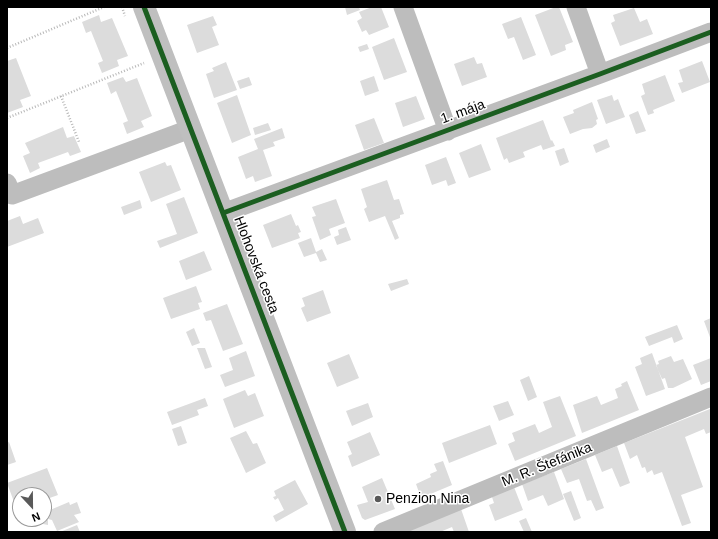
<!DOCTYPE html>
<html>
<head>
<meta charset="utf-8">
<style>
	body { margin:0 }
	#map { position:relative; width:718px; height:539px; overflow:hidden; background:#fff; font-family:Helvetica,sans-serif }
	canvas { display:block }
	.frame { position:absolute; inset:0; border:8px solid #000; pointer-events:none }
	.north { position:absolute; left:12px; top:487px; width:40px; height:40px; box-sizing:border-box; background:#fff; border:1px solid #999; border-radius:50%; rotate:158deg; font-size:11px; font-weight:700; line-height:16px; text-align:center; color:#000 }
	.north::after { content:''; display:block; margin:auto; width:14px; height:18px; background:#595959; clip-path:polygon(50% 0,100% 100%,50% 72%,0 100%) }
</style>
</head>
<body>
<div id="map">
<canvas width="718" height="539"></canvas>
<div class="frame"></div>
<div class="north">N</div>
</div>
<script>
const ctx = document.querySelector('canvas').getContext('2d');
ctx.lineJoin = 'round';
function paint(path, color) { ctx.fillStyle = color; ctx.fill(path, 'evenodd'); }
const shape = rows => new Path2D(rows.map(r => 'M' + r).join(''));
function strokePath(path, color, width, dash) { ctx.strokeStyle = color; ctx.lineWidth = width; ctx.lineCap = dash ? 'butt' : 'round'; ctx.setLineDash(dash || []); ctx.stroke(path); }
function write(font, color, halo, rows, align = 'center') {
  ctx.font = font + ' Helvetica,sans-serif'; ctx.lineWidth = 3; ctx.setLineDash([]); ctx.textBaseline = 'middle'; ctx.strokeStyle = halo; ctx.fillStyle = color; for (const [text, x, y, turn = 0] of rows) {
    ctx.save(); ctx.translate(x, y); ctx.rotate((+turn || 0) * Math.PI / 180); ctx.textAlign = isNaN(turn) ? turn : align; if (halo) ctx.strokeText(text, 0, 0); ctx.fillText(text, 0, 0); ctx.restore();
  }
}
const building = shape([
	[345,7,359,7,360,10,347,15],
	[372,7,381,7,389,27,369,35,366,30,362,32,357,21,362,18,359,12],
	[556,7,559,7,573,42,565,45,566,50,551,56,535,15],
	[634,8,640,22,647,19,653,34,620,46,611,23,615,21,613,15],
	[99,15,101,22,112,18,128,56,117,60,119,66,102,73,98,63,103,61,91,31,86,33,82,22],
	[213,16,217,25,212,27,219,45,197,53,187,25],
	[521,17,536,55,523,60,514,37,508,39,502,24],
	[394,38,407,72,384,80,372,47],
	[367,44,369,49,360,52,358,47],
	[474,57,477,64,482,63,487,77,462,86,454,64],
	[16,58,31,96,20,100,23,107,7,113,7,61],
	[702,61,710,82,682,93,678,83,683,82,679,70],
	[226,62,237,90,214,98,206,74,214,71,212,68],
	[665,75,675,101,653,110,654,113,648,115,641,96,645,94,642,84],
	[374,76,379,91,365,96,360,81],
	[123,77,126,82,137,78,152,116,141,121,144,127,127,134,123,123,128,121,116,91,111,94,107,83],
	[249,77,252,85,240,89,237,81],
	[237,95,251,135,232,143,217,103],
	[612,95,614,101,618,99,625,117,606,124,597,100],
	[416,96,425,119,403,127,395,103],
	[592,102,598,119,596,120,597,124,592,128,583,129,570,134,563,117,574,113,573,110],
	[638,111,646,131,636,134,629,115],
	[374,118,384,143,364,150,355,125],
	[543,120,551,141,552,140,555,146,543,150,541,145,523,152,525,157,509,163,507,158,504,160,496,138],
	[268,123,271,130,255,135,253,128],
	[63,127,67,138,74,136,81,152,70,156,68,152,38,163,40,168,30,173,23,156,30,153,25,143],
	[282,128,285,138,273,142,275,146,263,150,272,176,255,182,253,176,246,179,238,157,258,149,254,139],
	[607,139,610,147,596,153,593,145],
	[481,144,491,170,469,178,459,153],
	[564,148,569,162,560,166,555,151],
	[446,157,456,183,448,186,446,180,432,185,425,165],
	[165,162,167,166,171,165,181,190,151,202,139,172],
	[387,180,394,200,399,199,404,214,400,215,400,218,392,221,399,238,395,240,385,216,369,222,364,209,367,207,361,189],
	[184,197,198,233,160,248,157,241,177,234,166,204],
	[336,199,345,223,329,229,331,235,320,240,312,217,316,216,312,207],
	[140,200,142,208,124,215,121,207],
	[291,214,296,226,298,225,301,232,298,233,300,238,272,248,263,225],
	[20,216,23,224,38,218,44,233,7,247,7,221],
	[346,227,351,240,337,245,334,237,339,235,338,230],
	[311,238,316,252,322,249,327,260,320,262,316,253,304,257,298,243],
	[204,251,212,270,186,280,179,261],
	[407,279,409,284,391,291,388,284],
	[196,286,202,302,198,303,200,309,171,319,163,298],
	[323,290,331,313,307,322,301,308,305,306,302,298],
	[227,304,243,344,223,351,211,320,206,321,203,313],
	[711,318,711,340,704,321],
	[677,325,683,339,674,343,672,337,649,346,645,337],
	[194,328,200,343,192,346,186,332],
	[197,348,205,348,212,367,205,369],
	[246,351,255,376,225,387,220,375,233,370,229,358],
	[652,353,665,389,646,396,635,367,642,364,640,358],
	[349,354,359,378,337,387,327,363],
	[671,356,674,362,683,359,692,379,673,388,668,388,665,378,662,379,656,365,659,364,658,361],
	[711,358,711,381,701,385,693,365],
	[529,376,537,397,528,401,520,380],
	[627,381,639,410,582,433,573,405,597,396,601,405,618,398,615,389,622,386,621,384],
	[245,390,248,396,255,393,264,416,234,428,223,399],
	[560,396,576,436,515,461,508,444,515,441,512,433,535,424,539,433,552,427,543,402],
	[205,398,208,406,197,410,199,415,172,425,167,412],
	[508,401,514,415,499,421,493,406],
	[368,403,373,417,352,426,346,411],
	[710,409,711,432,706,434,704,429,685,437,703,487,681,495,691,523,682,526,662,472,654,475,652,470,647,473,645,467,642,468,637,455,630,459,624,443],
	[490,425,497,444,449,463,442,443],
	[181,426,187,443,178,446,172,429],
	[246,431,253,444,257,443,266,463,246,473,230,438],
	[370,432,380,455,352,467,348,456,352,454,347,442],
	[9,442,16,462,7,465,7,443],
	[617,446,630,483,620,487,612,468,602,472,595,455],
	[586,459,604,508,596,511,591,500,587,501,579,479,567,483,561,469],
	[443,461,452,485,421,498,416,484,431,477,430,474,437,471,434,464],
	[47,468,58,495,44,500,44,495,20,495,20,509,17,510,7,483],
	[554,472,564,499,548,506,543,495,528,501,522,484],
	[382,478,395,509,365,520,362,518,357,505,368,502,362,487],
	[295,480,308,504,276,522,273,516,284,510,278,498,275,500,273,497,276,496,274,491],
	[514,487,523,510,495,521,489,505,494,503,492,497],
	[571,491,581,518,574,521,563,494],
	[69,502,70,505,77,502,81,513,74,515,79,522,57,531,52,520,48,519,48,525,38,523,39,519,44,519,44,509,50,510],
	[461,509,469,532,454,532,452,527,440,532,404,532],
	[526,518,532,532,524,532,519,521],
	[77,525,80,532,60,532]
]);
const path = shape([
	[122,7,125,16],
	[7,48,104,7],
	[61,96,79,142],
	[7,118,144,63]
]);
const street = shape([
	[403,7,448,131],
	[576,7,600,74],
	[7,183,12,195,190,129],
	[223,213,600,74,711,32],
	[383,532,711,397]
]);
const secondary = shape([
	[144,7,345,532]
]);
const cycleway = shape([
	[144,7,345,532],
	[223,213,600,74,711,32]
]);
const markers = [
	[378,499,4,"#595959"]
];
const streetNames = [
	["1. mája",463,112,-20],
	["Hlohovská cesta",256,265,69],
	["M. R. Štefánika",547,465,-22]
];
const poiNames = [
	["Penzion Nina",386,499]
];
paint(building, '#dcdcdc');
strokePath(path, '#b8b8b8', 2.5, [1, 2]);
strokePath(street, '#bdbdbd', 19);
strokePath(secondary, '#bfbfbf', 22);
strokePath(cycleway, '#1b5e20', 5);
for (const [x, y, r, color] of markers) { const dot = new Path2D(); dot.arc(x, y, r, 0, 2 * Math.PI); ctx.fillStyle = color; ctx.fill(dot); strokePath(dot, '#fff', 1.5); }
write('14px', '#000', '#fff', streetNames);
write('14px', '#000', '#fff', poiNames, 'left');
</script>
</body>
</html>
